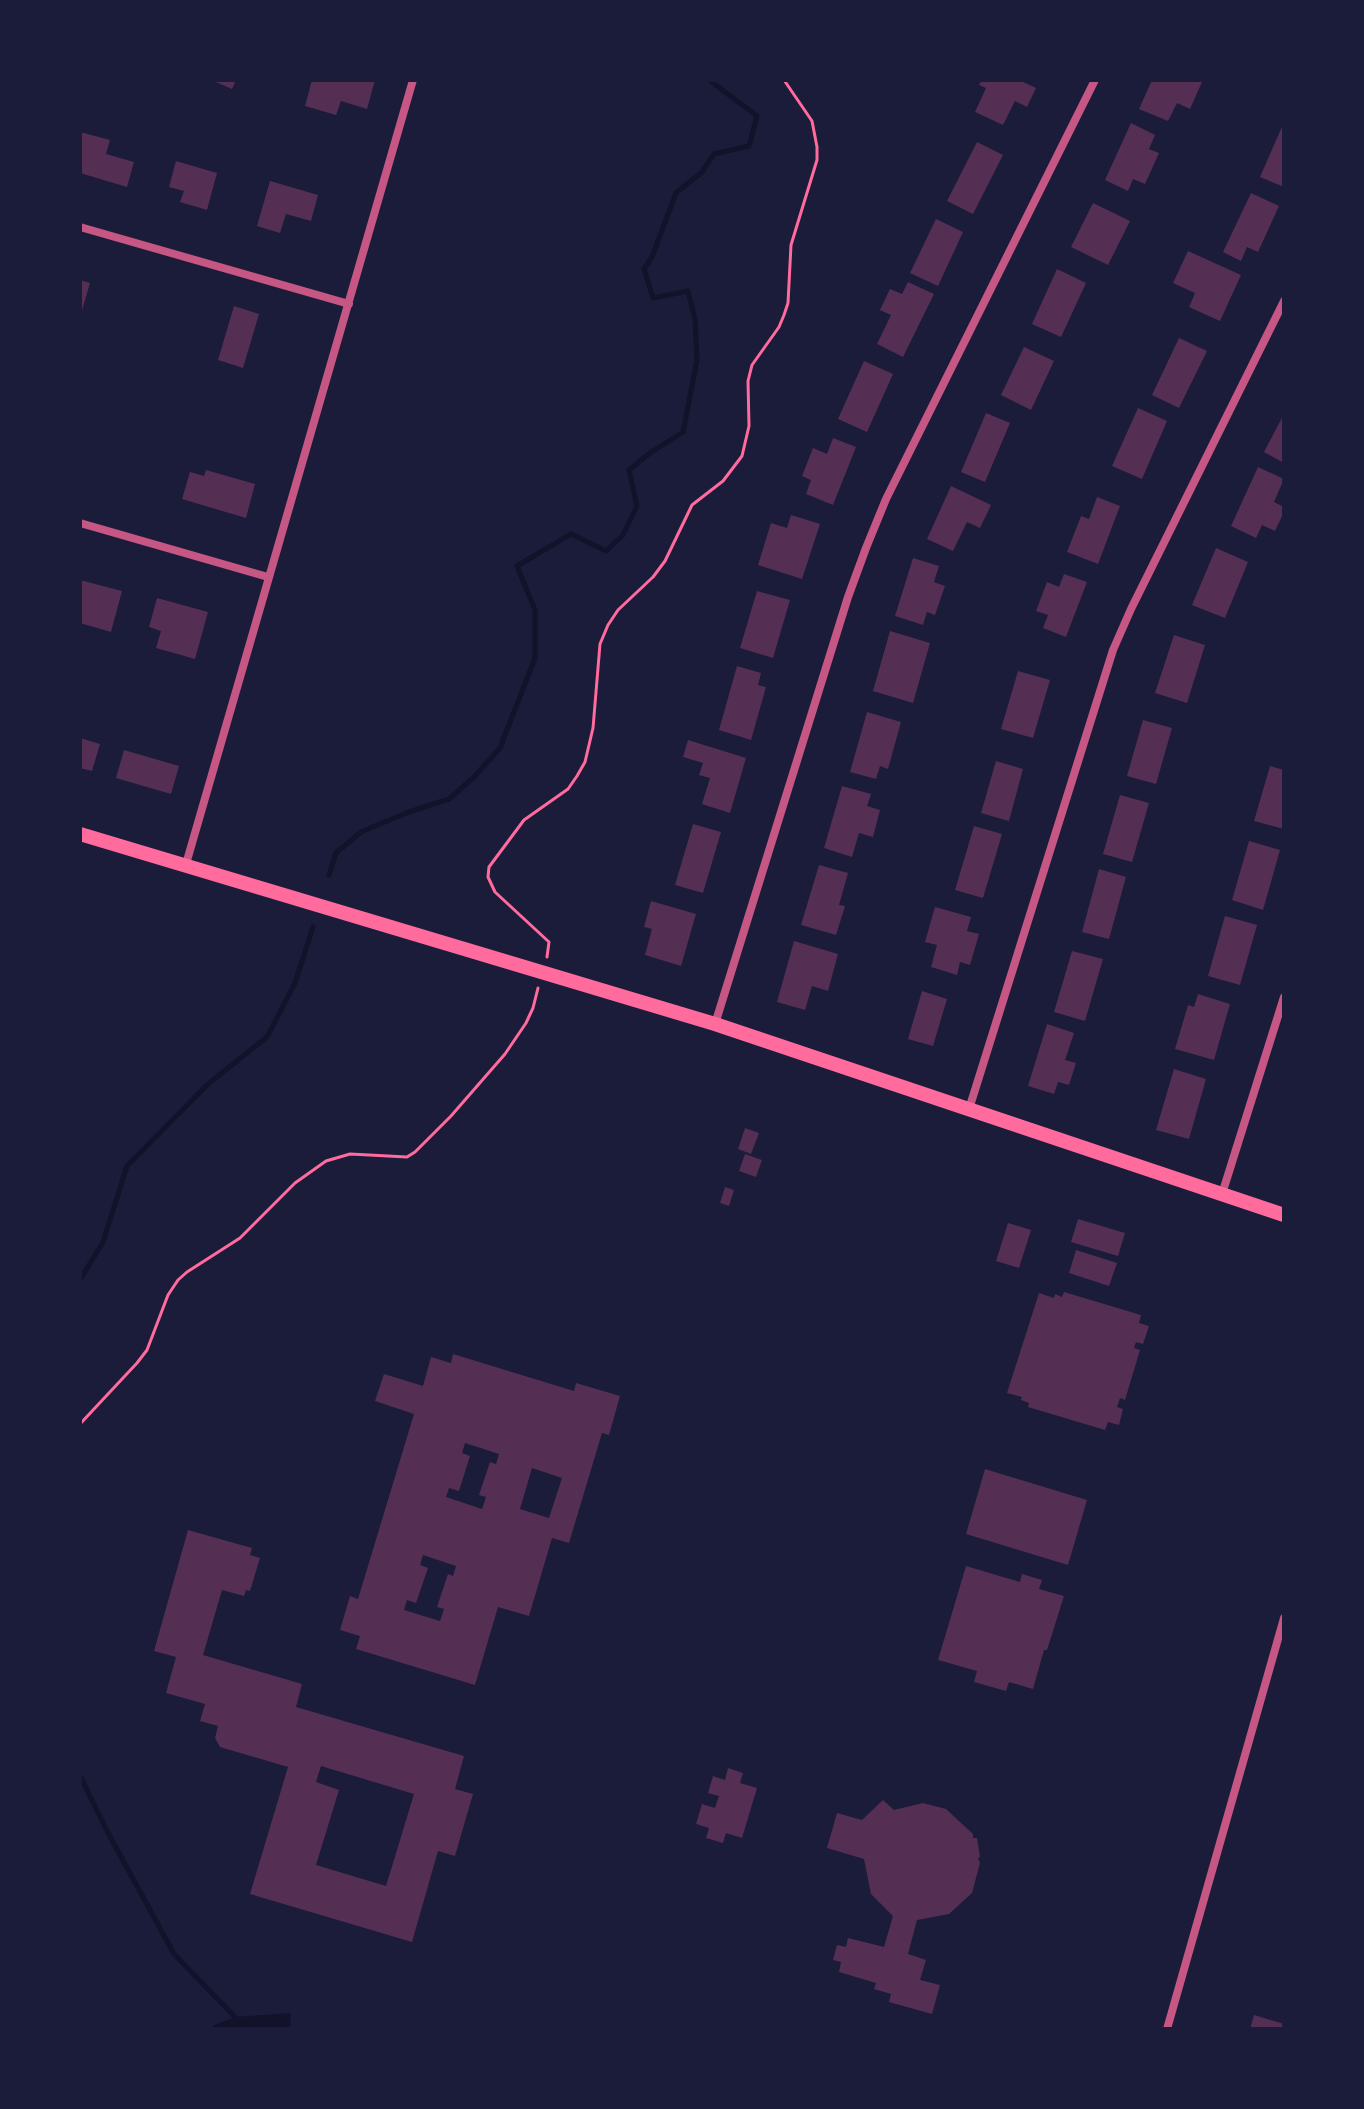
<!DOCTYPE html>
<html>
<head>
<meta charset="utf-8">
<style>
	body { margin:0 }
	#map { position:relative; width:1364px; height:2109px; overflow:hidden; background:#1b1b3a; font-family:Helvetica,sans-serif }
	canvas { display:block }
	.frame { position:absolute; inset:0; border:82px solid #1b1b3a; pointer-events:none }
</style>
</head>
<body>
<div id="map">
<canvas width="1364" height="2109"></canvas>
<div class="frame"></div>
</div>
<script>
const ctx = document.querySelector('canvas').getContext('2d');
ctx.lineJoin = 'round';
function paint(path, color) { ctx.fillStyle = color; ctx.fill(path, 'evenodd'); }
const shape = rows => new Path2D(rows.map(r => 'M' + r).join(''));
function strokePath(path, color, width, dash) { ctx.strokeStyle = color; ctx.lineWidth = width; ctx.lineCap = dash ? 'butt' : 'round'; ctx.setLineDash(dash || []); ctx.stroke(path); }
const water = shape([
	[291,2013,290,2029,213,2029,214,2025,235,2017]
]);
const stream = shape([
	[329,875,336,853,361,832,406,813,449,799,474,777,500,748,535,658,535,610,517,566,571,534,606,551,623,535,637,506,629,470,650,453,683,432,697,360,695,319,688,291,653,298,644,269,652,257,676,193,702,172,714,154,749,146,757,116,709,80],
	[80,1280,103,1242,127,1166,208,1084,267,1037,295,983,313,927],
	[80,1776,108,1833,174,1954,235,2017,239,2029]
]);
const building = shape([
	[211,80,236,80,232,89],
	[312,80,375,80,367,109,341,101,336,115,305,106],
	[982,80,1019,80,1036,88,1027,107,1015,101,1003,125,975,112,986,88,979,85],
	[1152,80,1197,80,1202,82,1190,109,1177,103,1168,121,1139,109],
	[1284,122,1284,187,1260,177],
	[1131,123,1155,135,1149,149,1159,153,1145,184,1133,179,1128,191,1105,180],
	[80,132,110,140,106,154,134,162,127,187,80,173],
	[977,142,1003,155,973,214,947,201],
	[176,161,217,173,207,210,180,202,184,191,169,187],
	[270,181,318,195,311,221,286,214,280,233,257,226],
	[1251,193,1279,206,1258,252,1247,247,1241,261,1223,252],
	[1093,203,1130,221,1108,265,1071,247],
	[936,219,963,232,938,286,910,273],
	[1188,251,1241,275,1220,321,1189,307,1195,293,1173,283],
	[1057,269,1086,283,1061,337,1032,324],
	[80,280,90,283,81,314,80,314],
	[908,282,934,294,903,357,877,344,891,315,880,310,890,289,902,294],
	[234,306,259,314,243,368,218,360],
	[1179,338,1207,351,1179,408,1152,395],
	[1024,347,1054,361,1031,410,1001,395],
	[864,361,893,374,867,432,838,419],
	[1138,408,1167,421,1142,479,1112,466],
	[986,413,1010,423,985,482,961,472],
	[1284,414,1284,463,1264,452],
	[833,438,856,447,833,505,806,494,811,480,802,476,813,448,827,454],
	[1258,467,1284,479,1274,502,1284,507,1284,512,1275,531,1262,525,1256,538,1231,526],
	[206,470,255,484,246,518,182,499,190,472,204,476],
	[951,486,991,505,980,528,967,522,953,551,927,539],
	[1097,497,1120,506,1098,564,1067,552,1081,516,1089,519],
	[791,515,820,524,802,579,758,565,771,523,787,528],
	[1216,548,1248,562,1225,618,1192,605],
	[913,558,939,566,934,582,945,586,935,615,927,612,923,625,895,616],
	[1064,574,1087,582,1066,637,1043,628,1048,615,1036,611,1047,582,1059,587],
	[80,580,122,591,111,632,80,623],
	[757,591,790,600,773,658,740,648],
	[157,598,208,612,195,659,156,648,161,631,149,627],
	[890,631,930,643,913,703,873,691],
	[1174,635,1205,645,1187,703,1155,693],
	[737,666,761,673,758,685,766,687,751,740,719,730],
	[1018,671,1050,680,1033,738,1001,729],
	[867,712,901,722,888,769,880,766,876,779,850,772],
	[1143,720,1172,728,1156,784,1127,776],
	[80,738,100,744,92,771,80,768],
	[688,740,746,758,730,813,702,804,710,778,699,775,703,763,683,757],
	[124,750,179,766,171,794,116,778],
	[996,761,1023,769,1009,821,981,813],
	[1270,766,1284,770,1284,829,1254,821],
	[842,786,871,794,867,806,880,810,873,837,859,833,852,857,824,848],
	[1120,795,1149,803,1132,862,1103,854],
	[693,824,721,832,703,893,675,885],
	[974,826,1002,834,983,898,955,890],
	[1249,841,1280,850,1263,910,1232,900],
	[819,865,848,873,839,905,845,906,836,935,801,925],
	[1099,869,1126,877,1109,939,1082,932],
	[651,901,696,914,681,966,645,955,652,929,644,927],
	[935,907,971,917,967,931,979,934,970,965,960,962,957,975,931,967,937,945,925,942],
	[1225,916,1257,925,1240,985,1208,976],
	[794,941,838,954,828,991,812,986,805,1010,777,1002],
	[1072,951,1103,959,1085,1021,1054,1012],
	[922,991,947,999,933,1046,908,1039],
	[1198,994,1230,1004,1214,1060,1175,1049,1188,1005,1194,1007],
	[1047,1024,1074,1033,1065,1060,1076,1063,1069,1085,1058,1082,1054,1094,1028,1086],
	[1174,1069,1206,1079,1189,1139,1156,1130],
	[745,1128,759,1133,751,1154,738,1149],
	[745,1154,762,1160,756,1177,739,1171],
	[725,1187,734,1190,729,1206,720,1203],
	[1078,1219,1125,1233,1118,1256,1071,1242],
	[1008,1223,1031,1230,1019,1268,996,1261],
	[1076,1250,1117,1263,1109,1286,1069,1273],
	[1064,1292,1141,1315,1139,1323,1149,1326,1143,1344,1136,1342,1134,1348,1140,1350,1125,1400,1120,1398,1117,1407,1123,1409,1119,1425,1108,1422,1105,1430,1028,1407,1029,1403,1021,1400,1022,1397,1007,1393,1039,1293,1054,1298,1055,1294,1062,1297],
	[453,1354,574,1391,576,1383,620,1396,609,1435,602,1433,569,1543,552,1538,529,1616,498,1607,475,1685,356,1649,360,1636,340,1630,350,1596,358,1599,414,1414,375,1401,384,1374,423,1386,431,1357,451,1363],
	[465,1443,499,1454,496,1464,490,1462,479,1495,486,1497,482,1509,446,1497,449,1488,459,1491,470,1456,462,1453],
	[532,1468,562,1478,549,1518,520,1509],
	[423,1555,456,1566,453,1576,448,1574,437,1607,444,1609,440,1621,404,1610,407,1600,416,1603,428,1568,420,1565],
	[985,1469,1087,1500,1068,1565,966,1534],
	[188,1530,252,1548,250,1555,260,1558,250,1591,246,1590,244,1596,222,1590,203,1655,302,1684,296,1707,464,1756,455,1789,473,1794,455,1856,438,1851,412,1942,250,1894,288,1767,220,1747,215,1738,218,1726,200,1721,205,1704,166,1693,176,1657,154,1651],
	[321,1766,414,1794,386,1886,316,1865,339,1790,316,1782],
	[966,1566,1020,1582,1022,1574,1042,1580,1039,1589,1064,1596,1047,1650,1044,1650,1033,1689,1009,1682,1006,1691,974,1682,977,1671,938,1660],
	[728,1768,743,1773,740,1783,757,1788,742,1838,726,1833,723,1843,706,1838,709,1828,696,1824,702,1804,715,1808,719,1796,708,1793,713,1776,725,1780],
	[883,1800,894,1810,923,1803,946,1809,973,1834,973,1838,977,1838,980,1857,978,1858,980,1863,972,1893,949,1914,917,1920,908,1954,926,1960,920,1980,940,1985,932,2014,889,2002,891,1994,874,1989,876,1983,839,1972,841,1962,833,1960,837,1945,846,1947,848,1938,884,1947,893,1916,871,1894,864,1859,827,1848,837,1813,862,1820],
	[1254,2015,1284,2024,1284,2029,1250,2029]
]);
const path = shape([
	[547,957,549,942,495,892,488,877,489,867,524,820,568,789,577,776,585,762,593,728,600,644,608,625,618,610,653,577,665,561,692,505,723,481,742,456,749,426,748,381,752,365,779,327,784,315,788,303,791,245,817,160,817,147,812,121,784,80],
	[80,1424,137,1363,147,1350,168,1295,178,1280,187,1272,240,1238,295,1183,326,1161,350,1154,407,1157,415,1152,451,1116,505,1054,526,1023,533,1008,538,988]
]);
const minor = shape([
	[80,227,349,304],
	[80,523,268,577],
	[186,864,413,80],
	[715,1024,848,597,866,548,886,499,1095,80],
	[969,1109,1113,650,1131,609,1284,301],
	[1222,1194,1284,997],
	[1167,2029,1284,1618]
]);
const secondary = shape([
	[80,834,715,1024,1284,1215]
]);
paint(water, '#12122b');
strokePath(stream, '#12122b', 5);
paint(building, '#542f53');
strokePath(path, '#ff6b9d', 3);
strokePath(minor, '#c65784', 8);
strokePath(secondary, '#ff6b9d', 14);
</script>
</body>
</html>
